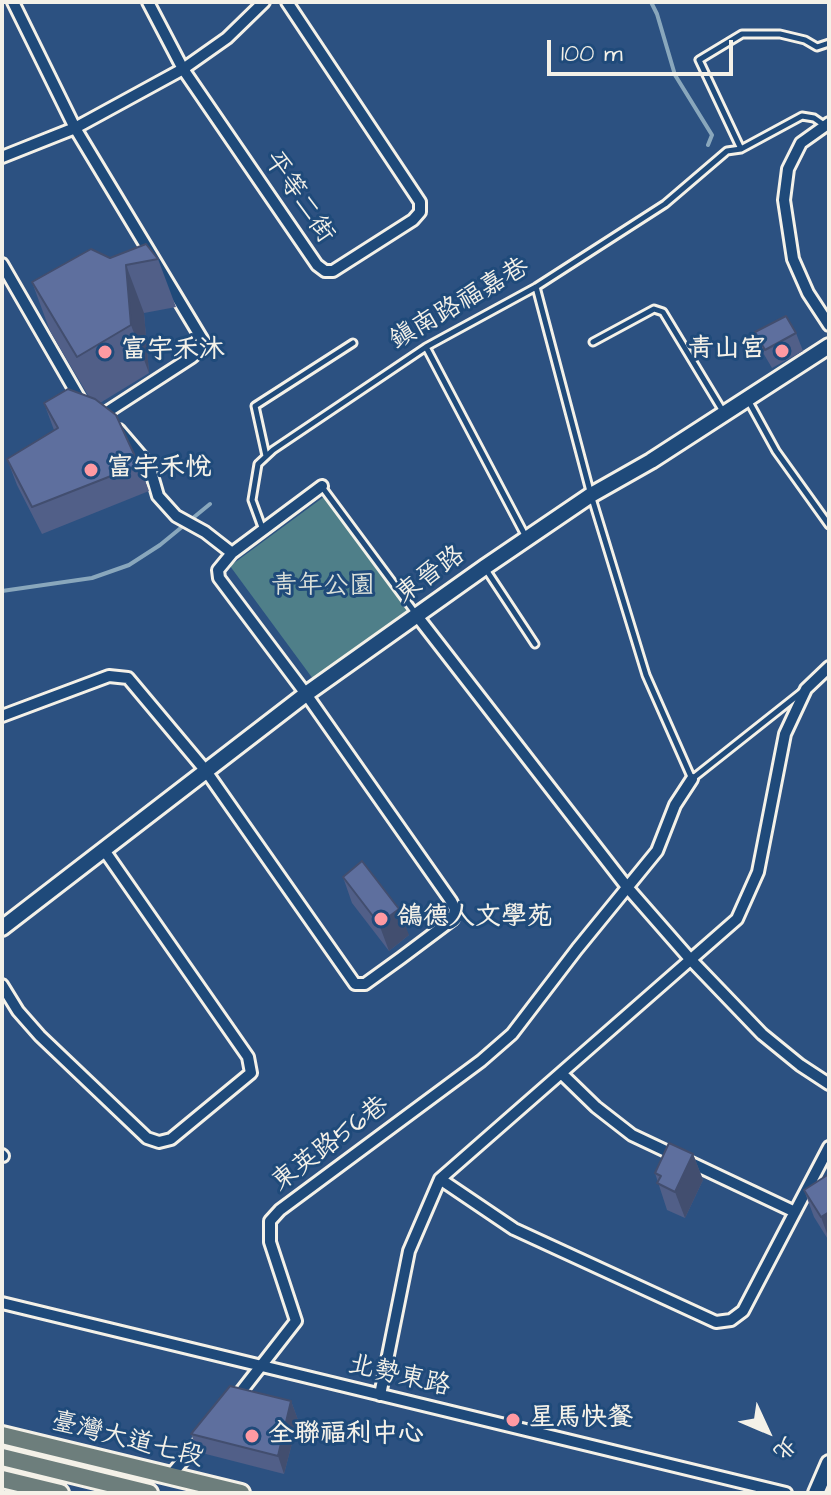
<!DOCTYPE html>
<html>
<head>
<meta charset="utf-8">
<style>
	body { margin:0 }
	#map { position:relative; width:831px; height:1495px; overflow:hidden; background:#2c5181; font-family:"Architects Daughter","LXGW WenKai TC",sans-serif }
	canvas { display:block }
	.frame { position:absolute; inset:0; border:4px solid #f4f1e8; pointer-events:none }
	.north { position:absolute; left:727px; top:1391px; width:80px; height:80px; -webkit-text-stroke:6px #1f4a7a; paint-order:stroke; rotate:134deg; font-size:22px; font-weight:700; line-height:32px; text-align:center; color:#f4f1e8 }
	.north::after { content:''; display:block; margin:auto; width:28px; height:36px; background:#f4f1e8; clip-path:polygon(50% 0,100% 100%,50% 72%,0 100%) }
	.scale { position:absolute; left:547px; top:40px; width:186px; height:36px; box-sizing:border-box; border:4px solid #f4f1e8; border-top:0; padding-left:10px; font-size:24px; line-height:28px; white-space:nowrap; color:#f4f1e8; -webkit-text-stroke:6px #1f4a7a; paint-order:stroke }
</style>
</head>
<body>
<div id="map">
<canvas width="831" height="1495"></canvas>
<div class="frame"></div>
<div class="north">北</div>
<div class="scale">100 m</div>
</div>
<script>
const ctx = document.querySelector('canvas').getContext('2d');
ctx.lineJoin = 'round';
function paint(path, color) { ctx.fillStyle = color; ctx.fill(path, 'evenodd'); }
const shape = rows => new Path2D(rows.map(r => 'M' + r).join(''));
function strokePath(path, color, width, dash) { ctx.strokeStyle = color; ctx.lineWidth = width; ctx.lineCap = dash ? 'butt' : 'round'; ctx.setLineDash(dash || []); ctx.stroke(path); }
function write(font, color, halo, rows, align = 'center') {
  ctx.font = font + ' "Architects Daughter","LXGW WenKai TC",sans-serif'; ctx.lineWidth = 6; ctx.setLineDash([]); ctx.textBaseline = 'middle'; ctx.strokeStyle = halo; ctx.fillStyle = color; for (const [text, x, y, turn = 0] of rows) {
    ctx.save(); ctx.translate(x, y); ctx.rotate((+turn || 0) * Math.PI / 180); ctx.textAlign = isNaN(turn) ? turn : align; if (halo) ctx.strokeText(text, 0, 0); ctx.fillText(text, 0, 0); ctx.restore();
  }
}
const green = shape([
	[329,493,415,610,316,683,230,566]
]);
const stream = shape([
	[651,2,657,14,675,75,712,135,708,145],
	[2,591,92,578,129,565,160,545,210,504]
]);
const lane = shape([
	[741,149,699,60,742,34,780,34,805,40,817,47,829,43],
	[536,287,591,495,646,675,692,779,803,691],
	[593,342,654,309,663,312,724,413],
	[426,347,526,537],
	[748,400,776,451,829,525],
	[266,456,255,406,353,343],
	[322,487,416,614],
	[263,530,252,500,258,464,273,450,426,347,536,287,665,204,727,151,741,149,802,116,814,118,824,125],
	[485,568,535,644]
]);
const street = shape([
	[13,2,75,128,202,339,200,350,192,357,104,414,99,414],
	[148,2,183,69,317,265,325,271,333,271,413,220,420,212,420,202,287,2],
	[829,123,801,143,788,169,784,200,793,259,808,293,829,325],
	[2,157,75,128,183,69,227,38,264,2],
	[2,264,81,401],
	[119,430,149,465,158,496,176,516,205,532,232,553],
	[417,616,627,887,690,959,762,1034,800,1065,829,1084],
	[2,716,109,676,128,678,206,771,355,984,365,984,401,958,453,919,455,909,451,901,306,694,219,578,218,570,232,553,322,486],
	[2,985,18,1011,40,1036,147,1138,159,1142,171,1139,251,1073,248,1057,104,850],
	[561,1073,596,1107,632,1135,795,1212],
	[2,1155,3,1156],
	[440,1179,514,1229,716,1322,731,1320,743,1311,829,1147],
	[2,1303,786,1493],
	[380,1395,409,1251,440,1179,737,919,758,872,785,734,806,689,829,667],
	[236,1398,296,1321,270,1242,270,1221,280,1210,481,1061,512,1034,577,949,657,851,675,805,692,779],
	[170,1476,202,1438]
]);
const secondary = shape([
	[2,928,306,694,485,567,591,495,651,461,829,346],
	[816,1493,829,1463]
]);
const primary = shape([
	[2,1435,241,1493],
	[2,1457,149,1493],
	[2,1479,60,1493]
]);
const wall = shape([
	[110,258,158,259,176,307,144,313,149,373,100,403,139,465,149,491,42,534,17,485,7,459,54,430,44,403,89,397,50,331,32,282],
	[755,332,796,333,803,351,772,368,762,351],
	[343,877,409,935,389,951,352,903],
	[693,1154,703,1180,685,1218,667,1210,655,1173],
	[829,1174,829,1241,814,1217,804,1190],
	[291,1401,298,1420,284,1474,198,1452,191,1434]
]);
const shadedWall = shape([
	[126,265,144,313,149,373,131,325],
	[399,909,409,935,389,951,379,924],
	[693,1154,703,1180,685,1218,675,1192],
	[829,1212,829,1239,821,1217],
	[291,1401,298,1420,284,1474,278,1456]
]);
const building = shape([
	[146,244,158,259,126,265,131,325,77,357,32,282,91,249,110,258,146,244],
	[786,316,796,333,765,350,755,332,786,316],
	[68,389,95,399,116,415,139,465,32,507,7,459,58,428,44,403,68,389],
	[362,861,399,909,379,924,343,877,362,861],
	[669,1143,693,1154,675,1192,657,1183,661,1176,655,1173,669,1143],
	[829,1174,829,1212,821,1217,804,1190,829,1174],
	[230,1386,291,1401,278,1456,191,1434,230,1386]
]);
const markers = [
	[782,351,8,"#ff9aa2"],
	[105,352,8,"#ff9aa2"],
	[91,470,8,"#ff9aa2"],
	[381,919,8,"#ff9aa2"],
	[513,1420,8,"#ff9aa2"],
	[252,1436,8,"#ff9aa2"]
];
const streetNames = [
	["平等二街",298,198,56],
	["鎮南路福嘉巷",460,305,-30],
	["東晉路",431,576,-36],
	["東英路56巷",331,1145,-37],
	["北勢東路",399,1377,13],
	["臺灣大道七段",127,1441,14]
];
const poiNames = [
	["青山宮",766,351,"right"],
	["富宇禾沐",121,352],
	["富宇禾悅",107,470],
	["鴿德人文學苑",397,919],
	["星馬快餐",529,1420],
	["全聯福利中心",268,1436]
];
const parkNames = [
	["青年公園",323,588]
];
paint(green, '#4f7f89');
strokePath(stream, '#89a7bc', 4);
strokePath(lane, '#f4f1e8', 11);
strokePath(street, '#f4f1e8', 16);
strokePath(secondary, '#f4f1e8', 20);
strokePath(primary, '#f4f1e8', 22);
strokePath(lane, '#1f4a7a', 5);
strokePath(street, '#1f4a7a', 10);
strokePath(secondary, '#1f4a7a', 14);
strokePath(primary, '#6d7e7c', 16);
paint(wall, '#515f88');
paint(shadedWall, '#424e6f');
paint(building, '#5e6f9e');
strokePath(building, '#424e6f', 2);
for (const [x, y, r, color] of markers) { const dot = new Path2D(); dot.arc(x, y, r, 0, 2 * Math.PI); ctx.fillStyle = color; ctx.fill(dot); strokePath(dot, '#1f4a7a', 3); }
write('26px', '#f4f1e8', '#1f4a7a', streetNames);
write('bold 26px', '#f4f1e8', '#1f4a7a', poiNames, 'left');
write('26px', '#dbe0da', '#1f4a7a', parkNames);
</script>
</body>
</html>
